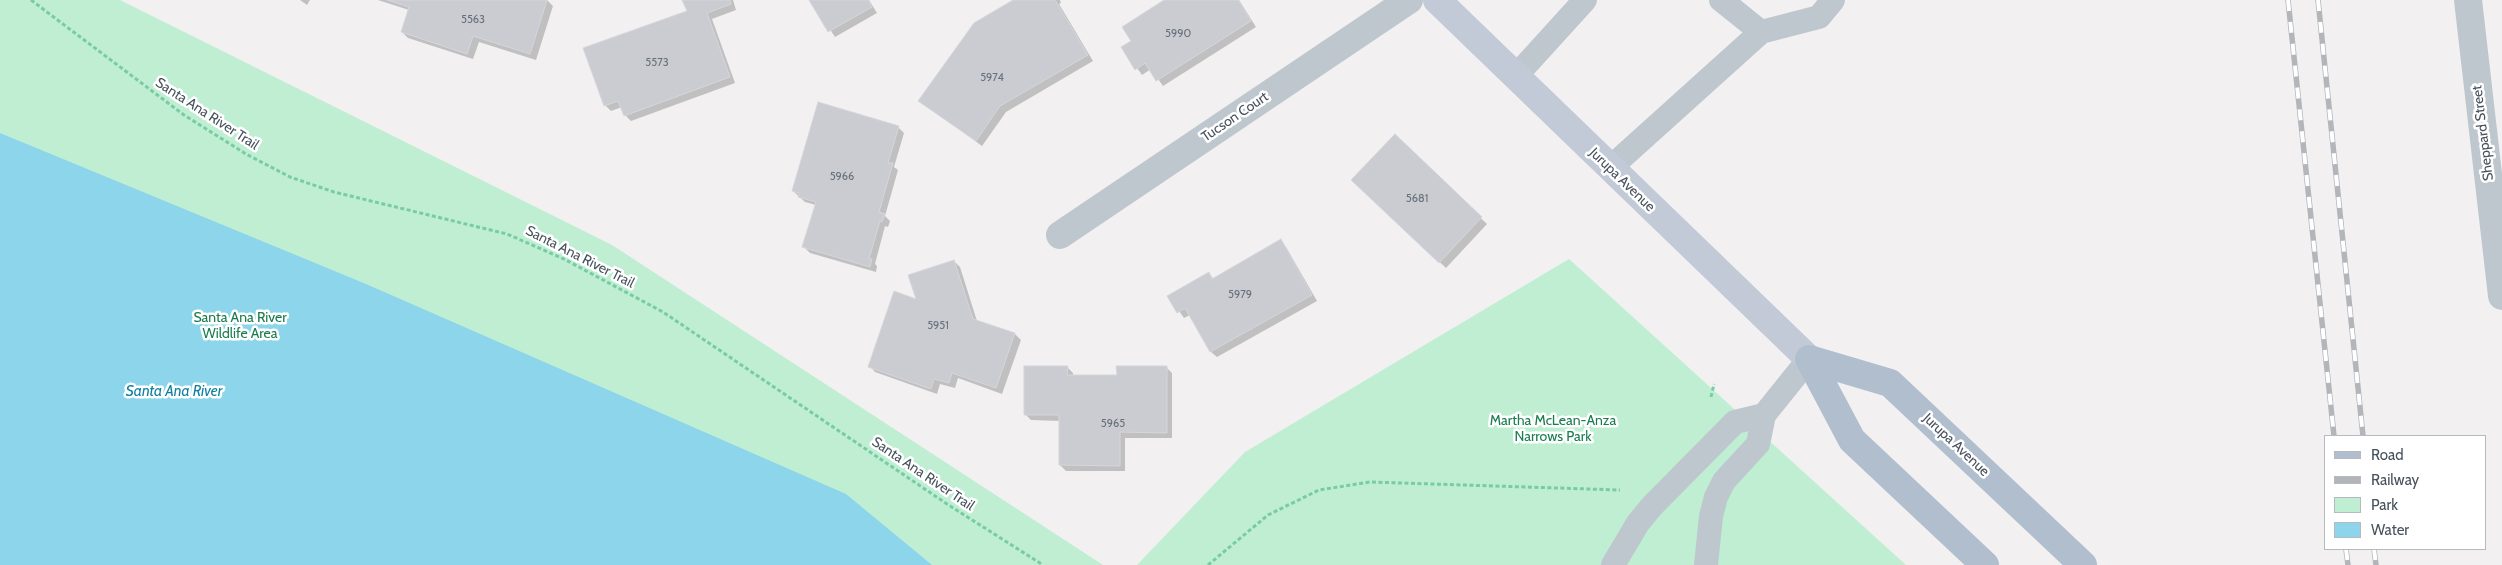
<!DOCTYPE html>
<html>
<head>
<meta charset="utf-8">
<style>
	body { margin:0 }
	#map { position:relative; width:2502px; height:565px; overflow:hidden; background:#f2f0f0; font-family:Cabin,sans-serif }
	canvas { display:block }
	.legend { position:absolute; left:2324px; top:435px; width:162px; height:115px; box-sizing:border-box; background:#fff; border:1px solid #b6babe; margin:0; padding:6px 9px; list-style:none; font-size:15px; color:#48525d }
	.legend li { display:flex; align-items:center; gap:10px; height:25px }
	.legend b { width:25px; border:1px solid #b6babe }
</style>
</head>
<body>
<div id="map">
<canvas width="2502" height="565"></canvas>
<ul class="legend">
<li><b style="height:6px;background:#b0bece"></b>Road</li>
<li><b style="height:6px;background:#b2b5ba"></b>Railway</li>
<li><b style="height:14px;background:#bfeed3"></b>Park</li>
<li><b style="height:14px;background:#8dd5ea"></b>Water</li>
</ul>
</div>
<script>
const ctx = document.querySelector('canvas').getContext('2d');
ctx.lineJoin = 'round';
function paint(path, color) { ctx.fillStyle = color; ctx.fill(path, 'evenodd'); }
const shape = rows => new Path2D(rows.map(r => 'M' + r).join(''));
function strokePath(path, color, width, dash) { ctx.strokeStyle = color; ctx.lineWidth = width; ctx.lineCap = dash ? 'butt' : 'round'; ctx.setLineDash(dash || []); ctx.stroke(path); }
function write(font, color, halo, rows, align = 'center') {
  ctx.font = font + ' Cabin,sans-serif'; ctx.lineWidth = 5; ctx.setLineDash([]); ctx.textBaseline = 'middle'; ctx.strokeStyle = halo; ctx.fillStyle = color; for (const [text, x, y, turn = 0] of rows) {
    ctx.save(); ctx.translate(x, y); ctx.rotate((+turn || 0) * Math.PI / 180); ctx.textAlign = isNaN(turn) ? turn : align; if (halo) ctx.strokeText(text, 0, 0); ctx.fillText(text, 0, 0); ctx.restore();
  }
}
const green = shape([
	[0,0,120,0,612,245,1103,565,0,565],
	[1569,259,1906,565,1137,565,1245,452]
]);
const water = shape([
	[0,133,366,284,846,494,932,565,0,565]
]);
const shadow = shape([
	[300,0,310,0,307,5],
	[378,0,547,0,553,6,536,60,479,42,473,59,408,38,402,32,409,10],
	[684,0,733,0,736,10,712,19,735,83,631,121,625,115,622,107,611,111,605,105,688,12],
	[811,0,869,0,877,13,835,37],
	[1016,0,1060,0,1061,3,1059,4,1093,61,1006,112,982,146,920,101],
	[1166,0,1239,0,1256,27,1163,86,1151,69,1142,75,1123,48,1132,41],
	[898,127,904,133,894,167,898,170,885,216,890,221,888,227,885,226,875,264,877,266,876,272,810,253,804,247,816,205,805,202,793,191],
	[1395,136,1487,224,1446,268,1353,180],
	[1280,241,1286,247,1317,301,1217,357,1211,352,1190,315,1184,318,1169,297,1209,274,1214,279],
	[954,261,960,267,977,321,1015,334,1021,340,1002,394,958,378,955,388,940,384,937,394,875,372,870,366,918,301],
	[1067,367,1073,373,1073,376,1118,377,1166,367,1172,373,1172,438,1125,438,1125,471,1066,471,1060,465,1060,421,1031,420,1025,414]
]);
const building = shape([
	[387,0,547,0,530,54,473,36,467,54,401,32,409,7,387,0],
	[682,0,730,0,731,4,707,13,730,77,624,116,618,101,604,106,583,48,687,11,682,0],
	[809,0,868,0,872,7,828,32,809,0],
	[1013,0,1055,0,1088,55,1000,106,976,141,918,101,974,23,1013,0],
	[1164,0,1238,0,1251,21,1156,81,1145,63,1135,70,1121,47,1131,41,1122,27,1164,0],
	[818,102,899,126,888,163,893,163,879,212,885,214,882,222,880,221,869,259,872,259,870,267,802,247,816,202,798,197,799,193,792,191,818,102],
	[1395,134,1482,217,1439,263,1351,180,1395,134],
	[1281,239,1312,295,1210,352,1185,308,1177,313,1167,296,1209,272,1212,279,1281,239],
	[954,260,973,319,1015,333,996,388,952,373,949,383,934,379,931,389,868,367,894,291,916,299,908,275,954,260],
	[1024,366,1068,366,1067,375,1117,375,1116,366,1167,366,1167,433,1120,432,1120,466,1059,465,1059,415,1024,415,1024,366]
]);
const path = shape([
	[31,0,184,115,246,154,290,177,334,192,507,234,564,259,663,312,947,504,1043,565],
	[1711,397,1714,384],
	[1208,565,1268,515,1319,490,1370,482,1620,490]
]);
const service = shape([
	[1721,0,1761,32],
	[1515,77,1585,0],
	[1610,168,1761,32,1819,17,1833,0],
	[1613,565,1638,523,1652,506,1735,422,1764,415],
	[1706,565,1711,516,1716,497,1724,481,1758,444,1764,415,1809,359]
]);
const minor = shape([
	[2468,0,2502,296],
	[1060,235,1409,0]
]);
const secondary = shape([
	[1437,0,1809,359]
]);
const primary = shape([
	[1809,359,1890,383,2083,565],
	[1809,359,1852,440,1985,565]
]);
const rail = shape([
	[2288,0,2334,436],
	[2318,0,2363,436],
	[2346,549,2348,565],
	[2374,549,2376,565]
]);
const numberNames = [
	["5563",473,20],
	["5990",1178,34],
	["5573",657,63],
	["5974",992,78],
	["5966",842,177],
	["5681",1417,199],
	["5979",1240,295],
	["5951",938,326],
	["5965",1113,424]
];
const streetNames = [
	["Santa Ana River Trail",207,114,33],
	["Tucson Court",1235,117,-34],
	["Sheppard Street",2483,133,-97],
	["Jurupa Avenue",1622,180,44],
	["Santa Ana River Trail",580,257,27],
	["Jurupa Avenue",1956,445,43],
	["Santa Ana River Trail",923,474,34]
];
const parkNames = [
	["Santa Ana River",240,318],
	["Wildlife Area",240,334],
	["Martha McLean-Anza",1553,421],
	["Narrows Park",1553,437]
];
const waterNames = [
	["Santa Ana River",174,392]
];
paint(green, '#bfeed3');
paint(water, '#8dd5ea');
paint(shadow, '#0003');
paint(building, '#caccd2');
strokePath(building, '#d4d6db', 1);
strokePath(path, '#78cca4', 3, [4, 2.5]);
strokePath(service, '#bec7ce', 24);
strokePath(minor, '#bec7ce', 28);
strokePath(secondary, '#c1cad6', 28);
strokePath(primary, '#b0bece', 28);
strokePath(rail, '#b2b5ba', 5.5);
strokePath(rail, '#fff', 4, [11]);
write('11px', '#68707a', null, numberNames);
write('14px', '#48525d', '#fff', streetNames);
write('14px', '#197d4e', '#fff', parkNames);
write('italic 15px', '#0f7fa0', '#fff', waterNames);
</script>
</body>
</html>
